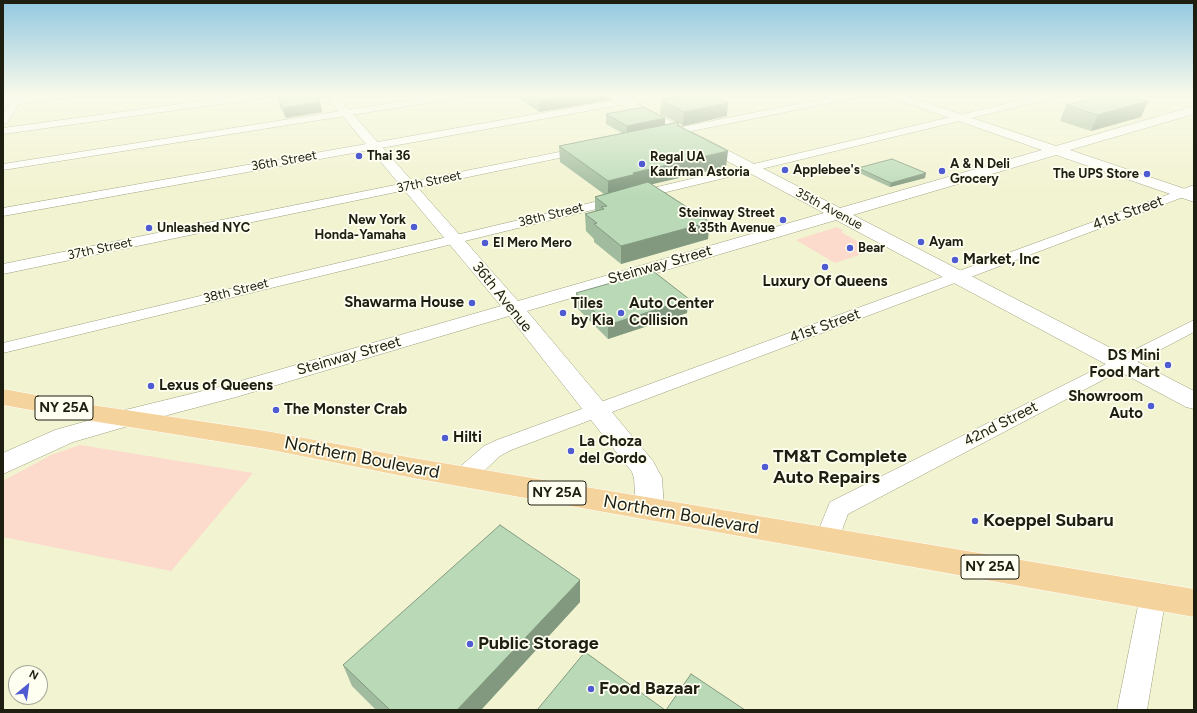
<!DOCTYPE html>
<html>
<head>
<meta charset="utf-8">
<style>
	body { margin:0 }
	#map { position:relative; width:1197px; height:713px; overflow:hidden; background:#f2f3d0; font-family:Figtree,sans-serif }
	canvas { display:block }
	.frame { position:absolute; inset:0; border:4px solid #1e1e11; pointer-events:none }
	.north { position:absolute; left:8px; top:665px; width:40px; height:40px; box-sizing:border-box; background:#fefff1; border:1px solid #a4a597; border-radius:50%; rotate:29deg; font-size:11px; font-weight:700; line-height:16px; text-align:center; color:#1e1e11 }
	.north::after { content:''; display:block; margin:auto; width:14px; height:18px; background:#4f5bd1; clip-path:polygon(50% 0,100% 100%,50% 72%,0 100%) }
</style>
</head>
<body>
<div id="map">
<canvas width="1197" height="713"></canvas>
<div class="frame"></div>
<div class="north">N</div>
</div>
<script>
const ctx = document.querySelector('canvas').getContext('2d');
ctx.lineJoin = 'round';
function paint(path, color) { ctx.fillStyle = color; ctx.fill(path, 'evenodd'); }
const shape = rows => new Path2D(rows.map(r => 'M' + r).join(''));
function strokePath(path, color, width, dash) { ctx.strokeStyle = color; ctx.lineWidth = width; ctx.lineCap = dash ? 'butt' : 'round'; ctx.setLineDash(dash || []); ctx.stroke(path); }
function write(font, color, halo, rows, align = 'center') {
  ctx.font = font + ' Figtree,sans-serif'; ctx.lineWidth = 3.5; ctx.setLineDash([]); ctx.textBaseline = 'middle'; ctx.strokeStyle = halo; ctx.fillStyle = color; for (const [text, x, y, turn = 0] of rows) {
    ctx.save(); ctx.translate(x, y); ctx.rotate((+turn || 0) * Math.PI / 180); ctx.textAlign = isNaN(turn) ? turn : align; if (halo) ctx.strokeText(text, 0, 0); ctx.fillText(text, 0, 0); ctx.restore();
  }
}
const green = shape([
	[837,227,843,230,841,232,864,245,869,244,877,249,835,263,796,240],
	[80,445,253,473,171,571,3,537,3,481,51,455]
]);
const minor = shape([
	[16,95,25,95,7,123,3,124,3,114,16,95],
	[245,95,269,95,264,98,3,134,3,128,245,95],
	[443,95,464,95,459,98,3,170,3,164,443,95],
	[644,95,664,95,659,98,3,216,3,208,644,95],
	[842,95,860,95,855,98,662,137,657,134,662,131,842,95],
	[1043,95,1059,95,1054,98,3,353,3,343,1043,95],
	[584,147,588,148,589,150,588,152,3,274,3,264,584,147],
	[1194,185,1194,193,511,450,500,456,471,483,463,485,455,483,452,477,455,471,484,446,497,440,1194,185],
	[1194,320,1194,332,848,514,836,546,827,549,818,546,815,539,830,502,1194,320],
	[1153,585,1162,588,1166,596,1147,710,1117,710,1140,596,1144,588,1153,585]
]);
const tertiary = shape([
	[325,95,336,95,518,301,824,213,608,97,607,95,620,95,840,208,1042,150,889,97,888,95,903,95,1056,146,1194,106,1194,114,1070,150,1194,192,1194,202,1056,155,853,215,1194,391,1194,409,1186,407,836,220,527,311,653,461,662,478,664,509,660,517,650,520,640,517,636,509,634,478,632,472,509,316,236,397,126,426,117,424,114,418,117,412,223,386,501,306,325,95]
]);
const secondary = shape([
	[41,95,72,95,66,98,3,106,3,100,41,95],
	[126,410,135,412,138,418,135,424,73,442,3,474,3,453,55,430,126,410]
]);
const primary = shape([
	[3,389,92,405,266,431,413,458,1194,589,1194,617,413,478,266,449,92,421,3,405,3,389]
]);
const wall = shape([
	[514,95,610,95,610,100,539,112],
	[674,95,711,95,727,116,683,126,679,123,678,126,726,167,651,184,708,239,621,264,594,242,594,239,586,231,585,214,595,212,595,197,604,194,560,162,559,146,622,133,606,124,606,114,665,125,676,122,660,114,661,100,674,98],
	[277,97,320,101,322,112,286,118,280,107],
	[1148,101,1141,117,1091,131,1060,121,1066,105],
	[858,168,925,178,890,187,857,172],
	[576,293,687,313,608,339,576,307],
	[580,602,481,710,376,710,352,686,343,665]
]);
const shadedWall = shape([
	[319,95,322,112,286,118,283,108],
	[568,95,610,95,610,100,539,112,539,100],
	[626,95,636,95,626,97],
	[1148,101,1141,117,1091,131,1098,115],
	[728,103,727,116,683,126,684,112],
	[665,118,665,129,627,137,627,126],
	[728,151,726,167,636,188,608,197,608,181,633,173],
	[926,173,925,178,890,187,891,183],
	[710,222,708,239,621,264,621,246],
	[689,299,687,313,608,339,608,325],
	[580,580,580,602,481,710,457,710]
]);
const building = shape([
	[293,95,318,95,319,102,283,108,277,97,293,95],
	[531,95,568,95,539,100,531,95],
	[677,95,711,95,728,103,684,112,661,100,678,97,677,95],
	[1107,95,1122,95,1148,101,1098,115,1066,105,1107,95],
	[643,107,665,118,627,126,606,114,643,107],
	[679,122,677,125,728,151,633,173,636,174,608,181,559,146,679,122],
	[892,159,926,173,891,183,858,168,892,159],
	[648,182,710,222,621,246,594,224,597,223,585,214,604,209,601,207,607,206,595,197,648,182],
	[653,271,689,299,608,325,576,293,653,271],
	[500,525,580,580,457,710,390,710,343,665,500,525],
	[585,652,665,710,537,710,585,652],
	[691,674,745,710,666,710,691,674]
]);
const markers = [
	[359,156,4,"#4f5bd1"],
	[642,164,4,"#4f5bd1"],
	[785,170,4,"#4f5bd1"],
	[942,171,4,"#4f5bd1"],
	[1147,174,4,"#4f5bd1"],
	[783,220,4,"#4f5bd1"],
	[414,227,4,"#4f5bd1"],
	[149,228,4,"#4f5bd1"],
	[921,242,4,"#4f5bd1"],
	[485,243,4,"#4f5bd1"],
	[850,248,4,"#4f5bd1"],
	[955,260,4,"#4f5bd1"],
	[825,267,4,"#4f5bd1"],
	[472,303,4,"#4f5bd1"],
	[563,313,4,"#4f5bd1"],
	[621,313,4,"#4f5bd1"],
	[1168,365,4,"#4f5bd1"],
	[151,386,4,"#4f5bd1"],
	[1151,406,4,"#4f5bd1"],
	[276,410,4,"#4f5bd1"],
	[445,438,4,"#4f5bd1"],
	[571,451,4,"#4f5bd1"],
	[765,467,4,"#4f5bd1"],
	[975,521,4,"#4f5bd1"],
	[470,644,4,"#4f5bd1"],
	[591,689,4,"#4f5bd1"]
];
const farPoinames = [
	["Thai 36",367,156],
	["Regal UA",650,157],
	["Kaufman Astoria",650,172],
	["A & N Deli",950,164],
	["Grocery",950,179],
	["Applebee's",793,170],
	["The UPS Store",1139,174,"right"],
	["Steinway Street",775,213,"right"],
	["& 35th Avenue",775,228,"right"],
	["New York",406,220,"right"],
	["Honda-Yamaha",406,235,"right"],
	["Unleashed NYC",157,228],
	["Ayam",929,242],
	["El Mero Mero",493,243],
	["Bear",858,248]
];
const farStreetnames = [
	["36th Street",284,161,-10],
	["37th Street",429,182,-12],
	["35th Avenue",829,209,28],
	["38th Street",551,215,-14],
	["37th Street",100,249,-12],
	["38th Street",236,291,-14]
];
const shields = [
	[64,408,58],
	[557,493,58],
	[990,567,58]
];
const shieldNames = [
	["NY 25A",64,408],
	["NY 25A",557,493],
	["NY 25A",990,567]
];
const streetNames = [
	["41st Street",1128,213,-20],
	["Steinway Street",660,265,-16],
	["36th Avenue",502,297,51],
	["41st Street",825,326,-20],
	["Steinway Street",349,356,-16],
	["42nd Street",1001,424,-27]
];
const poiNames = [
	["Market, Inc",963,260],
	["Luxury Of Queens",825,282,"center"],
	["Shawarma House",464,303,"right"],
	["Tiles",571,304],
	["by Kia",571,321],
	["Auto Center",629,304],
	["Collision",629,321],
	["DS Mini",1160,356,"right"],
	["Food Mart",1160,373,"right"],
	["Lexus of Queens",159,386],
	["Showroom",1143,397,"right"],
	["Auto",1143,414,"right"],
	["The Monster Crab",284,410],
	["Hilti",453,438],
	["La Choza",579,442],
	["del Gordo",579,459]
];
const nearPoinames = [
	["TM&T Complete",773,457],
	["Auto Repairs",773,478],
	["Koeppel Subaru",983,521],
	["Public Storage",478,644],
	["Food Bazaar",599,689]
];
const nearStreetnames = [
	["Northern Boulevard",362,458,11],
	["Northern Boulevard",681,515,10]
];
paint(green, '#fcdacc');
strokePath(minor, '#9fa07f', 1);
strokePath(tertiary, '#9fa07f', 1);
strokePath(secondary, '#9fa07f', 1);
strokePath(primary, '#fff', 1);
paint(minor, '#fff');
paint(tertiary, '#fff');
paint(secondary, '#fff');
paint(primary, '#f5d39c');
paint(wall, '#a0bb9d');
paint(shadedWall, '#829980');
paint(building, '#badab7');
strokePath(building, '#829980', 1);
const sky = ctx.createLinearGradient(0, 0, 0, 195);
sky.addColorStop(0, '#92c8e1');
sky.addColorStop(0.49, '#f9faea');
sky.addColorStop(1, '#f9faea00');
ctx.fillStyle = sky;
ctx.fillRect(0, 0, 1197, 195);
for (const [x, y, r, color] of markers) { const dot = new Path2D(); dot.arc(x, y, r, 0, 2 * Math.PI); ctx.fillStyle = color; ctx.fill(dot); strokePath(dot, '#fefff1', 1.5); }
write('bold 13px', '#1e1e11', '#fefff1', farPoinames, 'left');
write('13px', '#1e1e11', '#fefff1', farStreetnames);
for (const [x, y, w] of shields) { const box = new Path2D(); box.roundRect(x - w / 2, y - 12, w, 24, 3); ctx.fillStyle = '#fefff1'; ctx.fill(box); strokePath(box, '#1e1e11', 1); }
write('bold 14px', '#1e1e11', null, shieldNames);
write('15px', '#1e1e11', '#fefff1', streetNames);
write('bold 15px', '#1e1e11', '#fefff1', poiNames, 'left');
write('bold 18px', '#1e1e11', '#fefff1', nearPoinames, 'left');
write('18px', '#1e1e11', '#fefff1', nearStreetnames);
</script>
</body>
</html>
